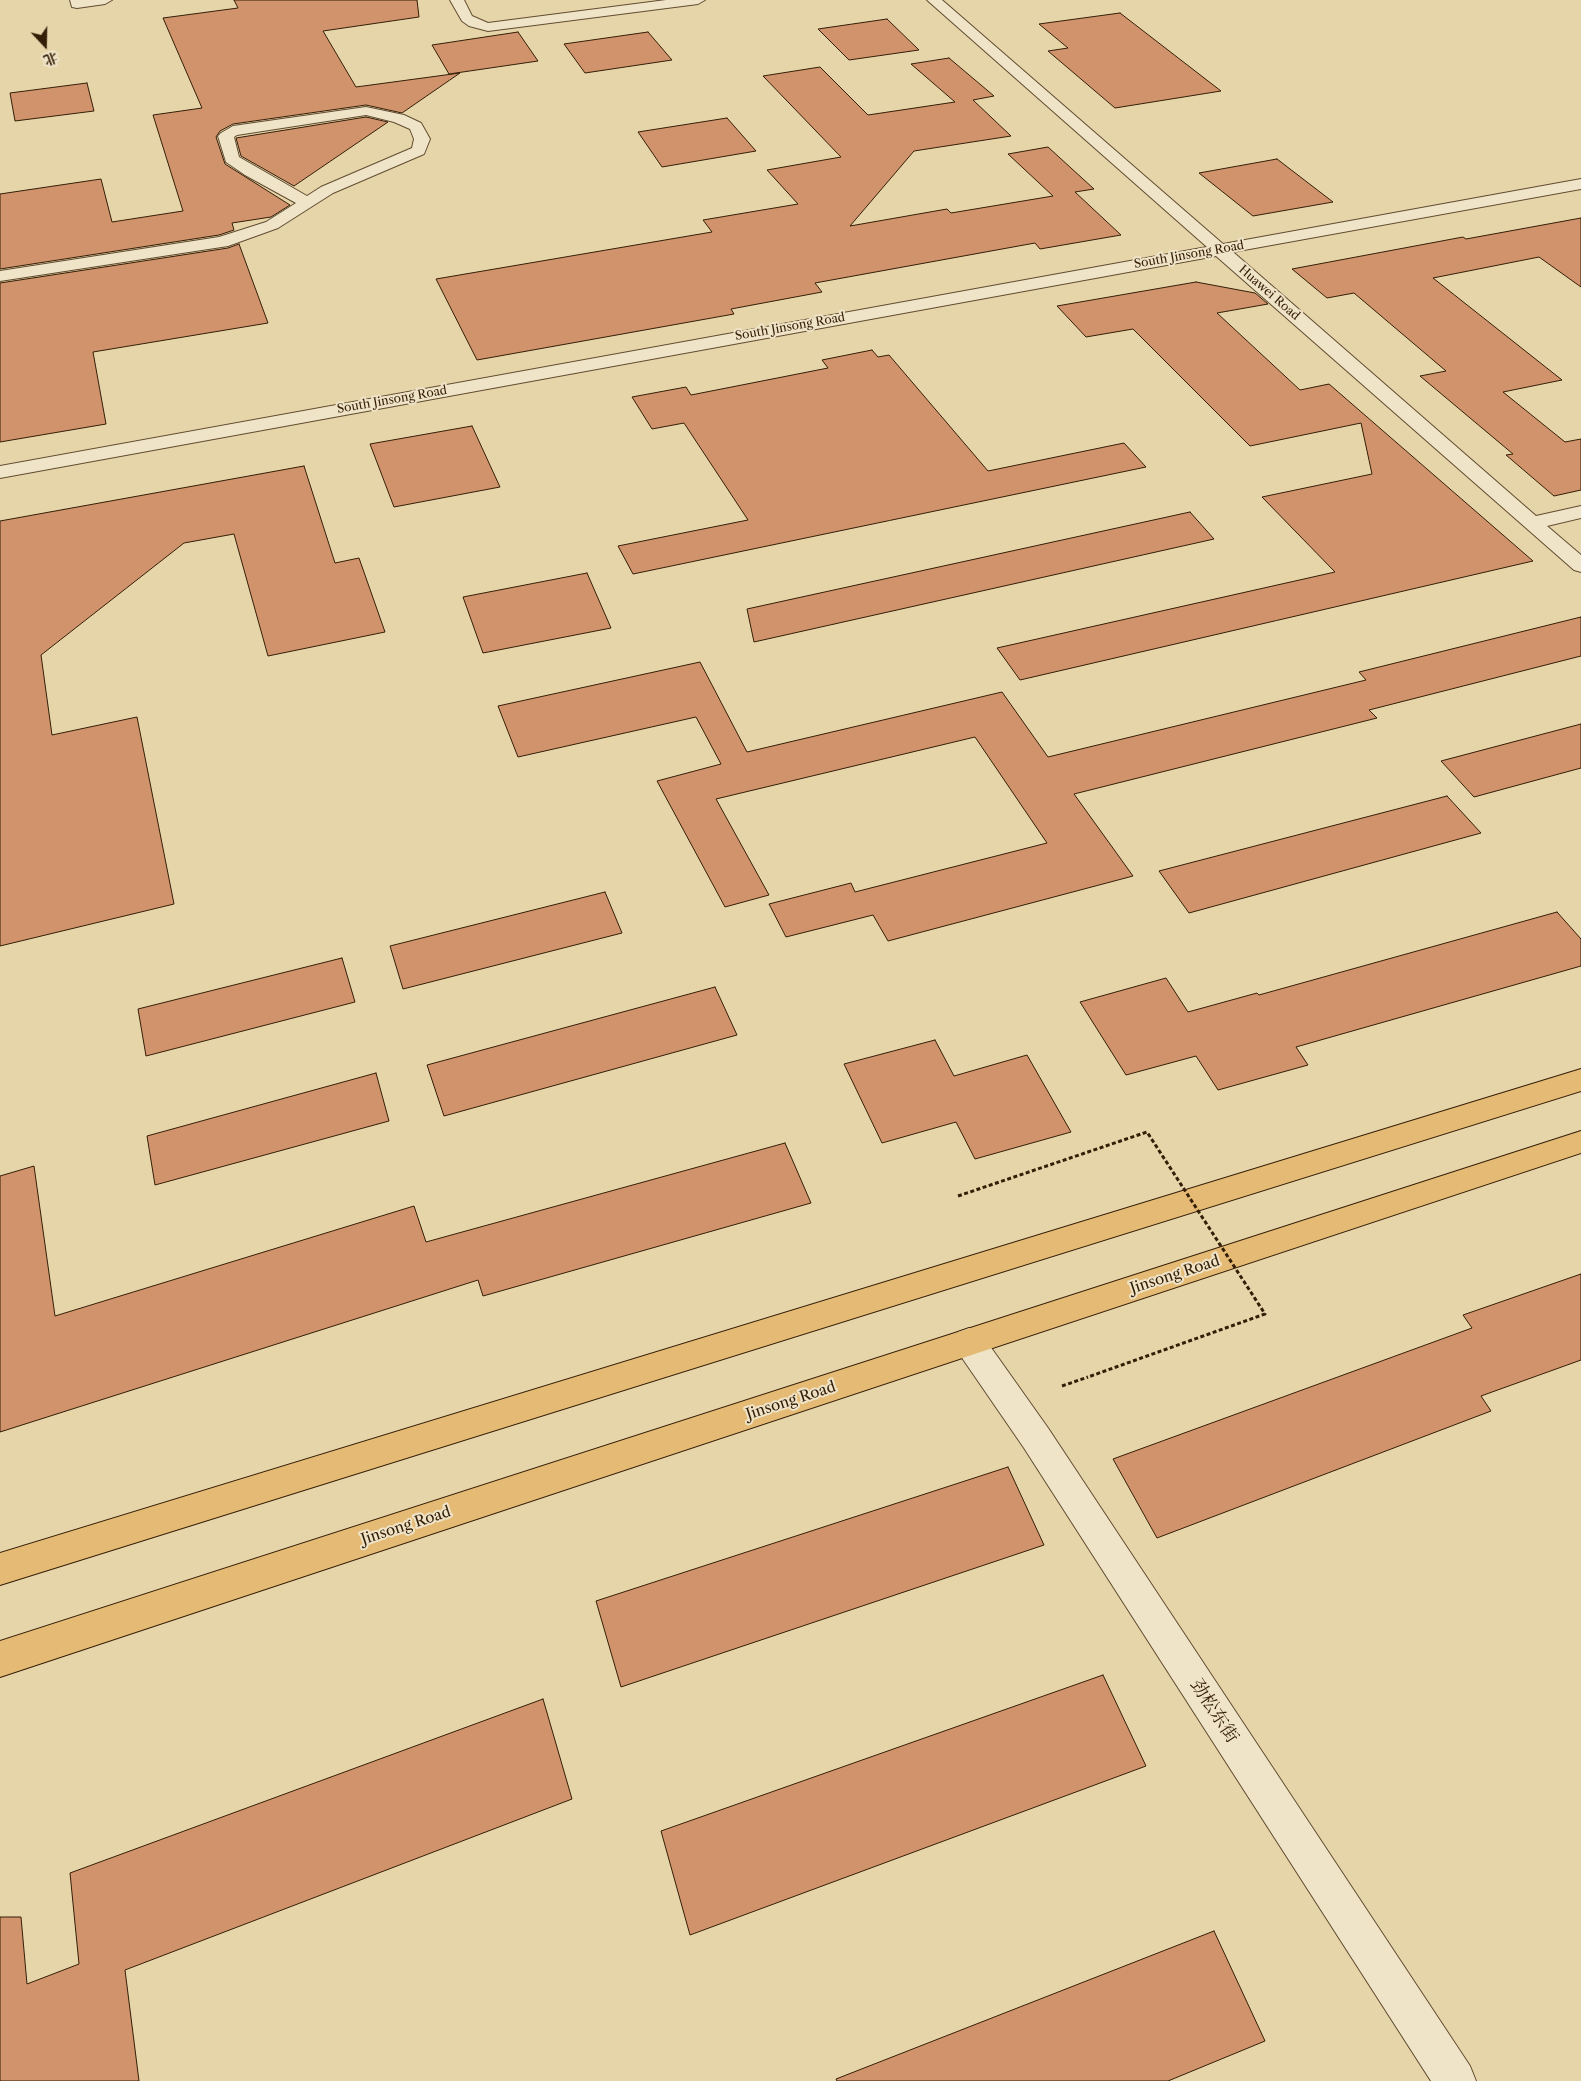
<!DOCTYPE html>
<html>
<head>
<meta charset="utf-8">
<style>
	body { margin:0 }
	#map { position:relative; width:1581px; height:2081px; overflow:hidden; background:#e7d5aa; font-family:"Libre Caslon Text","Noto Serif SC",serif }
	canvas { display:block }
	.north { position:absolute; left:20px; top:20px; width:50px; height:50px; -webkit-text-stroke:4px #efe4c8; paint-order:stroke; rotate:159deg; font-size:14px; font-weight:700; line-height:20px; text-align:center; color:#341e07 }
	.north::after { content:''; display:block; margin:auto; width:18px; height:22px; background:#341e07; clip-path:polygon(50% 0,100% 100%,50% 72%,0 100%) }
</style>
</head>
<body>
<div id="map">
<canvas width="1581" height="2081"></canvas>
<div class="north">北</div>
</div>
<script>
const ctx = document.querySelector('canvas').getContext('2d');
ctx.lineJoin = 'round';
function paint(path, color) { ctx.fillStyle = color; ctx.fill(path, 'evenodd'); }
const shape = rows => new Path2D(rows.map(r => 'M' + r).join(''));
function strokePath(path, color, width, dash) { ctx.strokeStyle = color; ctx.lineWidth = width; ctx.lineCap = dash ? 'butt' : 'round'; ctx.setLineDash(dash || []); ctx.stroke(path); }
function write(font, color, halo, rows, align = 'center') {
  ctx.font = font + ' "Libre Caslon Text","Noto Serif SC",serif'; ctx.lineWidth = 4; ctx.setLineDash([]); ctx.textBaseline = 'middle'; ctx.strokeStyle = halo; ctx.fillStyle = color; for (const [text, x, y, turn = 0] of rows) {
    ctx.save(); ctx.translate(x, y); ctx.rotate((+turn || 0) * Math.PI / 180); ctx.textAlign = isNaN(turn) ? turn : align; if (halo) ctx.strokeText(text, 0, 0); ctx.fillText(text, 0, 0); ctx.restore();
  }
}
const building = shape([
	[234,0,417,0,419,17,323,31,356,87,460,73,402,113,366,105,233,124,220,131,216,137,225,164,290,205,271,217,232,223,234,230,219,235,0,269,0,194,101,179,112,222,183,211,153,115,202,108,163,18,238,8,234,0],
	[1120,13,1221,91,1115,108,1048,51,1068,48,1039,24,1120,13],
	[887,19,919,50,849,60,818,29,887,19],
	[518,32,538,61,449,74,432,45,518,32],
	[648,32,672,60,585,73,564,44,648,32],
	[949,58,994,96,973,100,1011,136,914,151,850,226,947,209,951,213,1053,196,1008,154,1048,147,1094,189,1075,192,1121,235,1040,249,1035,243,815,283,822,292,731,309,734,314,477,360,436,279,712,232,703,220,798,204,767,170,841,157,763,76,820,67,868,115,955,102,911,64,949,58],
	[87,83,94,111,15,121,10,93,87,83],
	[366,117,388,122,294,186,241,156,236,138,366,117],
	[727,118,756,151,662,167,638,132,727,118],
	[1277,159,1333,202,1253,216,1199,173,1277,159],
	[1581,218,1581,287,1539,257,1433,278,1562,380,1503,392,1565,442,1581,439,1581,490,1554,496,1506,455,1513,454,1420,376,1446,371,1354,293,1327,298,1292,269,1463,237,1466,239,1581,218],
	[239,244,268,323,93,352,106,424,0,442,0,283,228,248,239,244],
	[1196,282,1255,293,1268,304,1217,313,1300,390,1329,384,1533,561,1020,680,997,648,1335,572,1262,497,1372,474,1361,423,1250,446,1133,329,1086,337,1057,306,1196,282],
	[872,350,878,357,889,355,988,471,1124,443,1146,467,633,574,618,546,748,520,684,423,652,429,632,397,686,387,691,395,828,368,822,360,872,350],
	[472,426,500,487,394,507,370,444,472,426],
	[304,466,335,563,359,558,385,632,268,656,234,534,184,543,41,655,52,735,137,717,174,904,0,946,0,521,304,466],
	[1190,512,1214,539,754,642,747,609,1190,512],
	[587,573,611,628,483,653,463,597,587,573],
	[1581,617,1581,656,1369,710,1377,718,1074,794,1133,876,888,941,873,915,786,937,769,904,851,883,855,892,1047,843,975,737,716,799,769,895,725,907,657,781,721,764,696,717,518,757,498,706,700,662,747,752,1002,692,1048,757,1366,680,1359,672,1581,617],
	[1581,724,1581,768,1474,797,1441,761,1581,724],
	[1447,796,1481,833,1189,913,1159,871,1447,796],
	[605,892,622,933,403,989,390,946,605,892],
	[1557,912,1581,939,1581,966,1296,1047,1308,1065,1218,1090,1196,1056,1126,1075,1080,1002,1166,978,1188,1012,1257,993,1259,995,1557,912],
	[342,958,355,1002,146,1056,138,1009,342,958],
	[715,987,737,1035,444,1116,427,1065,715,987],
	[935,1040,954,1076,1027,1055,1071,1132,975,1159,956,1122,882,1143,844,1064,935,1040],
	[376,1073,389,1121,155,1185,147,1136,376,1073],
	[785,1143,811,1203,483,1296,478,1280,0,1432,0,1176,34,1166,55,1316,414,1206,426,1242,785,1143],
	[1581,1274,1581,1360,1481,1396,1491,1411,1157,1538,1113,1459,1472,1328,1463,1315,1581,1274],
	[1008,1467,1044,1545,621,1687,596,1601,1008,1467],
	[1103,1675,1146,1766,690,1935,661,1831,1103,1675],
	[543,1699,572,1799,125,1970,139,2081,0,2081,0,1917,21,1917,27,1984,79,1964,70,1873,543,1699],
	[1214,1931,1265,2041,1168,2081,837,2081,836,2079,1214,1931]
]);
const path = shape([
	[1062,1386,1088,1377]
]);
const minor = shape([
	[70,0,112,0,105,4,77,8,72,7,70,0],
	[450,0,464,0,472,16,488,23,666,0,705,0,698,4,488,31,469,26,462,21,450,0],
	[927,0,942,0,1223,244,1581,179,1581,189,1233,252,1536,516,1581,506,1581,518,1547,526,1581,555,1581,572,1574,570,1216,256,0,478,0,466,1207,247,927,0],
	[366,107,404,115,421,123,430,139,424,154,333,193,278,228,228,246,0,281,0,271,219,237,266,222,296,203,245,175,226,162,218,136,221,133,233,126,366,107],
	[366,115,394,122,410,129,414,139,412,148,321,187,307,196,239,157,234,137,237,135,366,115],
	[969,1328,980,1332,1048,1428,1470,2066,1476,2081,1431,2081,1024,1448,958,1352,953,1342,958,1332,969,1328]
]);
const major = shape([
	[1581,1069,1581,1091,0,1585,0,1553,1581,1069],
	[1581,1131,1581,1153,0,1677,0,1641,1581,1131]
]);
const pathBridge = shape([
	[958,1196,1147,1132,1265,1314,1088,1377]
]);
const farStreetnames = [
	["South Jinsong Road",1189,255,-10],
	["Huawei Road",1269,293,41],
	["South Jinsong Road",790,327,-10],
	["South Jinsong Road",392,400,-10]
];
const streetNames = [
	["Jinsong Road",1175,1275,-18],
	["Jinsong Road",791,1401,-18],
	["Jinsong Road",406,1526,-18]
];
const nearStreetnames = [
	["劲松东街",1214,1711,57]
];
paint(building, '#d0936b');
strokePath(building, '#341e07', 1);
strokePath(minor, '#614c30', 2);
strokePath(major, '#341e07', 2);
strokePath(path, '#341e07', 3, [4, 2.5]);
paint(minor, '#efe4c8');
paint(major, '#e4ba75');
strokePath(pathBridge, '#341e07', 3, [4, 2.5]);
write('12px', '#341e07', '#efe4c8', farStreetnames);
write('15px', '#341e07', '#efe4c8', streetNames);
write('18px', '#341e07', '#efe4c8', nearStreetnames);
</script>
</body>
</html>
